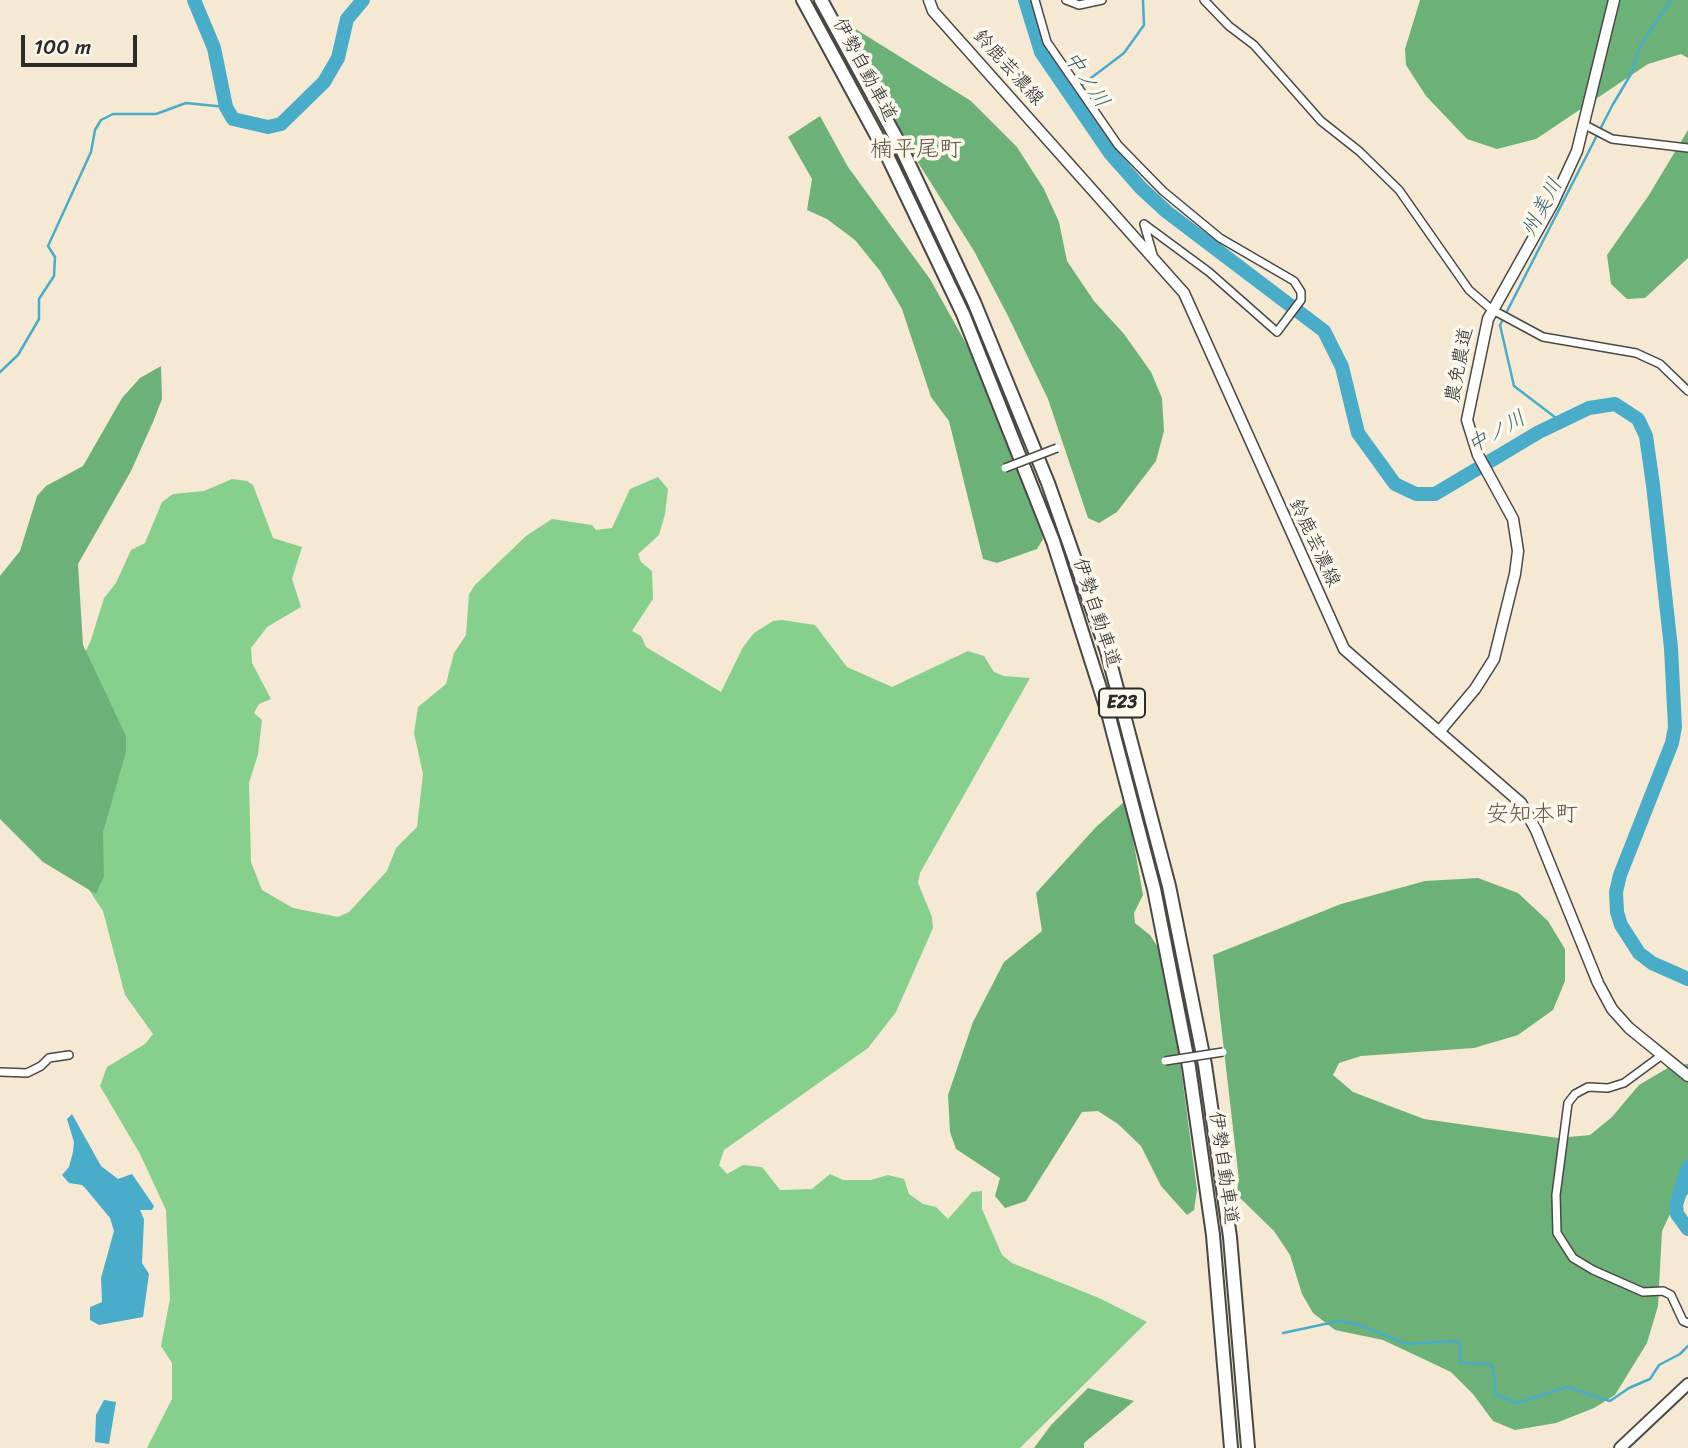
<!DOCTYPE html>
<html>
<head>
<meta charset="utf-8">
<style>
	body { margin:0 }
	#map { position:relative; width:1688px; height:1448px; overflow:hidden; background:#f5e9d3; font-family:Sriracha,sans-serif }
	canvas { display:block }
	.scale { position:absolute; left:21px; top:35px; width:116px; height:32px; box-sizing:border-box; border:4px solid #2b2b2b; border-top:0; padding-left:9px; font-size:21px; line-height:24px; white-space:nowrap; color:#2b2b2b; -webkit-text-stroke:5px #fbf7ec; paint-order:stroke }
</style>
</head>
<body>
<div id="map">
<canvas width="1688" height="1448"></canvas>
<div class="scale">100 m</div>
</div>
<script>
const ctx = document.querySelector('canvas').getContext('2d');
ctx.lineJoin = 'round';
function paint(path, color) { ctx.fillStyle = color; ctx.fill(path, 'evenodd'); }
const shape = rows => new Path2D(rows.map(r => 'M' + r).join(''));
function strokePath(path, color, width, dash) { ctx.strokeStyle = color; ctx.lineWidth = width; ctx.lineCap = dash ? 'butt' : 'round'; ctx.setLineDash(dash || []); ctx.stroke(path); }
function write(font, color, halo, rows, align = 'center') {
  ctx.font = font + ' Sriracha,"Klee One",sans-serif'; ctx.lineWidth = 7; ctx.setLineDash([]); ctx.textBaseline = 'middle'; ctx.strokeStyle = halo; ctx.fillStyle = color; for (const [text, x, y, turn = 0] of rows) {
    ctx.save(); ctx.translate(x, y); ctx.rotate((+turn || 0) * Math.PI / 180); ctx.textAlign = isNaN(turn) ? turn : align; if (halo) ctx.strokeText(text, 0, 0); ctx.fillText(text, 0, 0); ctx.restore();
  }
}
const green = shape([
	[658,477,668,489,665,514,659,535,638,554,641,562,652,571,653,599,632,631,641,636,646,647,721,692,743,647,754,633,773,621,782,620,815,625,847,667,892,687,968,651,984,656,994,672,1004,676,1030,678,920,873,918,883,932,917,933,928,896,1012,868,1048,724,1150,719,1165,727,1174,743,1165,762,1167,780,1190,812,1189,830,1174,843,1180,871,1180,888,1175,904,1179,909,1194,923,1204,936,1207,948,1219,972,1192,982,1191,982,1209,1002,1255,1012,1263,1099,1298,1147,1322,1020,1448,147,1448,172,1399,172,1363,161,1346,170,1299,166,1210,140,1154,100,1086,107,1067,145,1044,153,1034,125,995,103,911,85,884,77,670,91,640,104,598,116,583,131,550,145,543,162,502,173,494,204,491,232,479,247,481,253,485,273,538,302,547,292,579,301,607,267,627,251,648,252,663,271,699,259,704,254,713,262,720,258,754,249,783,251,862,262,890,293,908,338,917,349,912,387,871,396,848,417,827,423,774,414,733,418,707,446,684,454,653,466,635,469,594,475,585,526,536,552,519,592,525,596,530,612,528,630,489]
]);
const forest = shape([
	[1420,0,1688,0,1688,58,1681,54,1648,64,1536,139,1497,149,1467,139,1426,96,1406,65,1405,49],
	[854,28,971,101,1017,147,1044,189,1059,222,1067,261,1094,301,1124,334,1151,372,1162,398,1164,431,1156,461,1117,512,1099,523,1088,518,1048,399,1008,316,974,251,907,145,845,30],
	[820,116,848,167,930,279,968,347,1039,521,1043,539,1037,549,997,563,983,559,949,421,931,397,902,309,880,271,855,240,827,219,807,210,812,179,788,137],
	[1688,130,1688,258,1645,298,1627,299,1611,284,1607,255,1649,195],
	[161,366,162,399,153,422,131,471,78,564,83,645,126,736,126,752,103,832,104,876,96,894,43,862,0,819,0,576,20,551,37,496,46,486,83,466,122,398,140,378],
	[1126,800,1143,895,1134,913,1135,923,1150,935,1159,949,1179,1053,1197,1190,1194,1210,1187,1215,1161,1186,1141,1146,1118,1124,1098,1111,1082,1112,1026,1201,1005,1208,995,1196,1000,1178,956,1149,950,1132,948,1095,973,1022,1004,962,1042,931,1036,893,1096,827],
	[1478,878,1518,893,1548,921,1565,949,1565,981,1553,1010,1518,1035,1474,1048,1361,1056,1339,1063,1333,1075,1353,1092,1424,1119,1558,1138,1590,1135,1612,1117,1639,1085,1671,1066,1688,1064,1688,1194,1671,1212,1662,1231,1658,1306,1647,1343,1615,1395,1594,1408,1556,1423,1515,1430,1493,1421,1473,1394,1451,1372,1383,1340,1335,1330,1313,1313,1302,1294,1290,1255,1274,1231,1236,1194,1239,1180,1213,955,1341,904,1425,881],
	[1088,1388,1134,1401,1084,1443,1084,1448,1034,1448,1051,1425]
]);
const water = shape([
	[72,1114,101,1166,118,1179,132,1174,154,1206,152,1210,140,1210,144,1219,142,1263,149,1274,143,1317,99,1325,90,1320,90,1307,102,1302,101,1278,114,1231,110,1218,86,1189,82,1185,69,1183,62,1175,69,1167,73,1152,74,1142,67,1119],
	[104,1400,116,1402,109,1444,95,1442,96,1415]
]);
const stream = shape([
	[1070,94,1124,53,1144,25,1143,0],
	[0,372,18,355,39,319,39,299,54,276,55,257,48,246,91,152,95,130,101,120,113,114,156,114,186,103,226,107],
	[1560,421,1514,386,1500,325,1612,106,1631,74,1640,46,1671,0],
	[1283,1333,1339,1321,1359,1325,1407,1344,1455,1341,1460,1344,1460,1363,1490,1364,1493,1367,1496,1395,1517,1403,1567,1387,1610,1401,1629,1388,1650,1379,1659,1365,1680,1354,1688,1346]
]);
const river = shape([
	[194,0,214,48,226,107,233,119,268,127,281,124,324,82,338,58,347,19,363,0],
	[1025,0,1041,52,1110,153,1141,188,1167,212,1324,331,1342,367,1358,433,1395,484,1416,494,1435,494,1539,432,1589,408,1615,404,1638,419,1646,436,1653,485,1671,648,1675,727,1672,743,1620,875,1616,892,1617,912,1621,925,1639,953,1652,963,1688,979],
	[1688,1167,1676,1205,1677,1214,1688,1229]
]);
const street = shape([
	[1035,0,1047,42,1118,145,1163,191,1220,238,1294,281,1301,292,1301,300,1277,332,1209,272,1144,224,1153,255],
	[1066,0,1079,5,1102,0],
	[1204,0,1229,26,1254,45,1321,121,1359,151,1399,190,1469,290,1491,309,1543,337,1636,353,1660,364,1688,391],
	[1585,125,1612,139,1688,148],
	[1662,1055,1624,1083,1608,1088,1588,1087,1575,1094,1568,1103,1556,1195,1557,1233,1573,1258,1593,1270,1643,1292,1663,1291,1671,1295,1683,1321,1688,1323],
	[0,1072,27,1073,41,1066,49,1058,69,1055]
]);
const secondary = shape([
	[929,0,933,11,1184,293,1344,649,1521,803,1536,830,1598,983,1612,1009,1629,1028,1688,1076],
	[1439,732,1475,689,1494,659,1515,574,1518,551,1513,519,1478,455,1467,420,1488,319,1553,203,1577,151,1614,0]
]);
const primary = shape([
	[1620,1448,1688,1384]
]);
const highway = shape([
	[803,0,885,151,963,314,1053,541,1108,713,1154,889,1189,1067,1213,1235,1231,1448],
	[821,0,899,143,974,302,1048,483,1107,651,1169,886,1205,1065,1230,1237,1248,1448]
]);
const streetBridge = shape([
	[1005,468,1057,448],
	[1165,1061,1223,1052]
]);
const shields = [
	[1122,703,46]
];
const shieldNames = [
	["E23",1122,703]
];
const streetNames = [
	["鈴鹿芸濃線",1008,68,48],
	["伊勢自動車道",864,70,62],
	["農免農道",1460,365,-79],
	["鈴鹿芸濃線",1314,543,65],
	["伊勢自動車道",1096,613,72],
	["伊勢自動車道",1223,1168,82]
];
const waterNames = [
	["中ノ川",1086,80,56],
	["州美川",1543,208,-62],
	["中ノ川",1497,433,-30]
];
const quarterNames = [
	["楠平尾町",916,150],
	["安知本町",1532,815]
];
paint(green, '#86cf8c');
paint(forest, '#6cb278');
paint(water, '#49acc9');
strokePath(stream, '#49acc9', 2.5);
strokePath(river, '#49acc9', 14);
strokePath(street, '#494844', 10);
strokePath(secondary, '#494844', 13);
strokePath(primary, '#494844', 14);
strokePath(highway, '#494844', 16);
strokePath(street, '#fff', 7);
strokePath(secondary, '#fff', 10);
strokePath(primary, '#fff', 10);
strokePath(highway, '#fff', 12);
strokePath(streetBridge, '#494844', 10, []);
strokePath(streetBridge, '#fff', 7);
for (const [x, y, w] of shields) { const box = new Path2D(); box.roundRect(x - w / 2, y - 14.5, w, 29, 5); ctx.fillStyle = '#fbf7ec'; ctx.fill(box); strokePath(box, '#2b2b2b', 2); }
write('bold 18px', '#2b2b2b', null, shieldNames);
write('19px', '#2b2b2b', '#fbf7ec', streetNames);
write('italic 21px', '#375f6a', '#fbf7ec', waterNames);
write('23px', '#65564b', '#fbf7ec', quarterNames);
</script>
</body>
</html>
